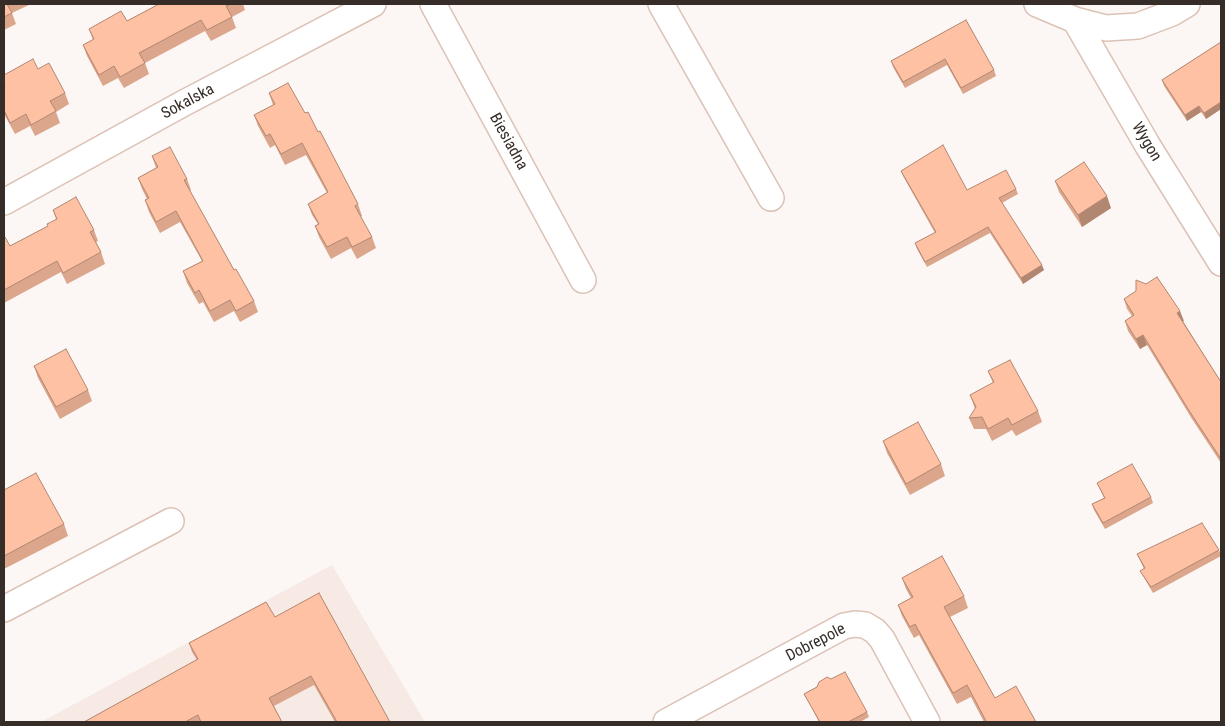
<!DOCTYPE html>
<html>
<head>
<meta charset="utf-8">
<style>
	body { margin:0 }
	#map { position:relative; width:1225px; height:726px; overflow:hidden; background:#fcf7f4; font-family:"Roboto Condensed",sans-serif }
	canvas { display:block }
	.frame { position:absolute; inset:0; border:5px solid #372d28; pointer-events:none }
</style>
</head>
<body>
<div id="map">
<canvas width="1225" height="726"></canvas>
<div class="frame"></div>
</div>
<script>
const ctx = document.querySelector('canvas').getContext('2d');
ctx.lineJoin = 'round';
function paint(path, color) { ctx.fillStyle = color; ctx.fill(path, 'evenodd'); }
const shape = rows => new Path2D(rows.map(r => 'M' + r).join(''));
function strokePath(path, color, width, dash) { ctx.strokeStyle = color; ctx.lineWidth = width; ctx.lineCap = dash ? 'butt' : 'round'; ctx.setLineDash(dash || []); ctx.stroke(path); }
function write(font, color, halo, rows, align = 'center') {
  ctx.font = font + ' "Roboto Condensed",sans-serif'; ctx.lineWidth = 5; ctx.setLineDash([]); ctx.textBaseline = 'middle'; ctx.strokeStyle = halo; ctx.fillStyle = color; for (const [text, x, y, turn = 0] of rows) {
    ctx.save(); ctx.translate(x, y); ctx.rotate((+turn || 0) * Math.PI / 180); ctx.textAlign = isNaN(turn) ? turn : align; if (halo) ctx.strokeText(text, 0, 0); ctx.fillText(text, 0, 0); ctx.restore();
  }
}
const built = shape([
	[332,565,425,722,41,722]
]);
const minor = shape([
	[433,4,583,280],
	[661,4,771,198],
	[1037,4,1075,20,1106,28,1138,26,1172,13,1187,4],
	[1075,20,1148,146,1221,263],
	[4,202,184,103,373,4],
	[4,609,171,521],
	[666,722,844,626,855,624,865,625,875,631,882,639,927,722]
]);
const wall = shape([
	[4,4,31,4,12,13,16,24,4,30],
	[159,4,243,4,245,10,232,17,236,28,211,41,205,31,145,63,149,74,124,88,118,78,103,86,87,56,83,45,93,40,89,29,127,21],
	[966,20,994,70,996,76,963,94,947,65,905,88,893,67,891,61],
	[1221,42,1221,109,1206,119,1201,112,1187,121,1164,86,1162,80],
	[38,69,65,93,69,104,56,112,60,123,35,136,30,126,15,134,4,114,4,75],
	[269,93,305,113,358,204,362,216,360,217,372,237,376,248,357,259,351,248,331,259,319,237,315,226,318,224,312,215,308,204,327,193,306,155,285,165,275,145,270,148,258,126,254,115,273,105],
	[152,156,187,179,191,190,190,191,234,270,254,301,258,312,240,322,234,311,214,322,203,302,199,304,187,283,183,271,202,261,180,222,160,233,149,212,145,200,147,199,142,189,138,178,156,168],
	[901,171,967,190,1016,189,1018,194,1002,203,1044,270,1023,284,990,233,927,267,917,249,915,243,935,233,903,176],
	[1055,181,1111,208,1082,227,1059,192],
	[53,210,94,230,98,241,96,242,101,252,105,264,67,284,61,272,4,303,4,237,10,246,48,226,56,219],
	[1124,299,1184,321,1183,321,1221,382,1221,463,1192,419,1147,345,1140,349,1128,331,1125,321,1132,316,1127,309],
	[34,366,88,390,92,401,60,419,38,378],
	[988,371,1038,411,1042,422,1016,436,1012,430,992,441,986,429,974,429,969,418,975,409,970,395,993,383],
	[883,441,941,464,945,476,910,495,887,453],
	[1097,483,1151,497,1153,503,1105,529,1094,510,1092,504,1104,498],
	[4,490,64,524,68,536,4,569],
	[1219,550,1221,556,1153,593,1143,576,1140,571,1144,569,1137,554],
	[902,578,964,596,968,608,950,617,995,698,1036,722,984,722,971,697,957,704,919,635,914,638,902,616,898,605,911,598,906,589],
	[275,617,390,722,335,722,314,685,274,706,282,722,84,722,197,660,192,652,189,643],
	[831,679,867,712,869,717,860,722,819,722,807,699,804,694]
]);
const shadedWall = shape([
	[1221,102,1221,109,1206,119,1204,113],
	[1199,106,1201,112,1187,121,1185,115],
	[1107,196,1111,208,1082,227,1078,215],
	[1042,265,1044,270,1023,284,1021,278],
	[1180,311,1184,321,1181,322,1177,313],
	[1143,335,1147,345,1140,349,1136,339]
]);
const building = shape([
	[4,4,7,4,12,13,4,17,4,4],
	[159,4,231,4,226,6,232,17,207,30,201,20,139,53,145,63,120,77,114,66,99,75,83,45,94,39,89,29,121,11,127,21,159,4],
	[966,20,994,70,961,88,945,59,903,82,891,61,966,20],
	[1221,42,1221,102,1204,113,1199,106,1185,115,1162,80,1221,42],
	[33,59,38,69,49,63,65,93,50,101,56,111,31,125,26,114,10,123,4,110,4,88,5,87,4,84,4,75,33,59],
	[288,83,305,113,308,112,318,132,320,131,358,204,355,206,372,237,352,247,347,237,327,247,315,226,319,224,308,204,328,192,302,143,281,154,270,134,266,136,254,115,275,104,269,93,288,83],
	[943,145,967,190,1006,170,1016,189,999,198,1042,265,1021,278,988,227,925,262,915,243,936,232,901,171,943,145],
	[170,147,187,179,184,180,234,270,236,269,254,301,236,311,230,300,210,311,199,290,195,293,183,271,203,261,176,211,156,222,145,200,149,198,138,178,158,167,152,156,170,147],
	[1084,162,1107,196,1078,215,1055,181,1084,162],
	[76,197,94,230,90,232,101,252,63,273,57,261,4,290,4,237,5,237,10,246,48,226,47,224,57,219,53,210,76,197],
	[1157,277,1180,311,1177,313,1221,382,1221,459,1188,409,1143,335,1136,339,1125,321,1134,315,1124,299,1136,291,1136,280,1146,284,1157,277],
	[66,349,88,390,56,407,34,366,66,349],
	[1010,360,1038,411,1012,425,1008,418,988,429,982,417,969,418,976,407,970,395,994,382,988,371,1010,360],
	[918,422,941,464,906,484,883,441,918,422],
	[1132,464,1151,497,1103,523,1092,504,1105,498,1097,483,1132,464],
	[36,473,64,524,4,556,4,490,36,473],
	[1202,523,1219,550,1151,587,1140,571,1145,568,1137,554,1202,523],
	[942,556,964,596,944,607,995,698,1016,686,1036,722,984,722,986,721,967,685,953,693,915,624,910,627,898,605,913,597,902,578,942,556],
	[319,593,390,722,337,722,311,676,269,698,282,722,201,722,198,715,185,722,84,722,198,659,189,643,266,602,275,617,319,593],
	[845,672,867,712,848,722,820,722,804,694,817,687,819,682,827,677,831,679,845,672]
]);
const streetNames = [
	["Sokalska",188,102,-28],
	["Biesiadna",508,142,61],
	["Wygon",1146,142,59],
	["Dobrepole",816,643,-27]
];
paint(built, '#f7e9e3');
strokePath(minor, '#dcc2b6', 28);
strokePath(minor, '#fff', 25);
paint(wall, '#dba68c');
paint(shadedWall, '#b28772');
paint(building, '#ffc1a3');
strokePath(building, '#b28772', 1);
write('16px', '#372d28', '#fff', streetNames);
</script>
</body>
</html>
